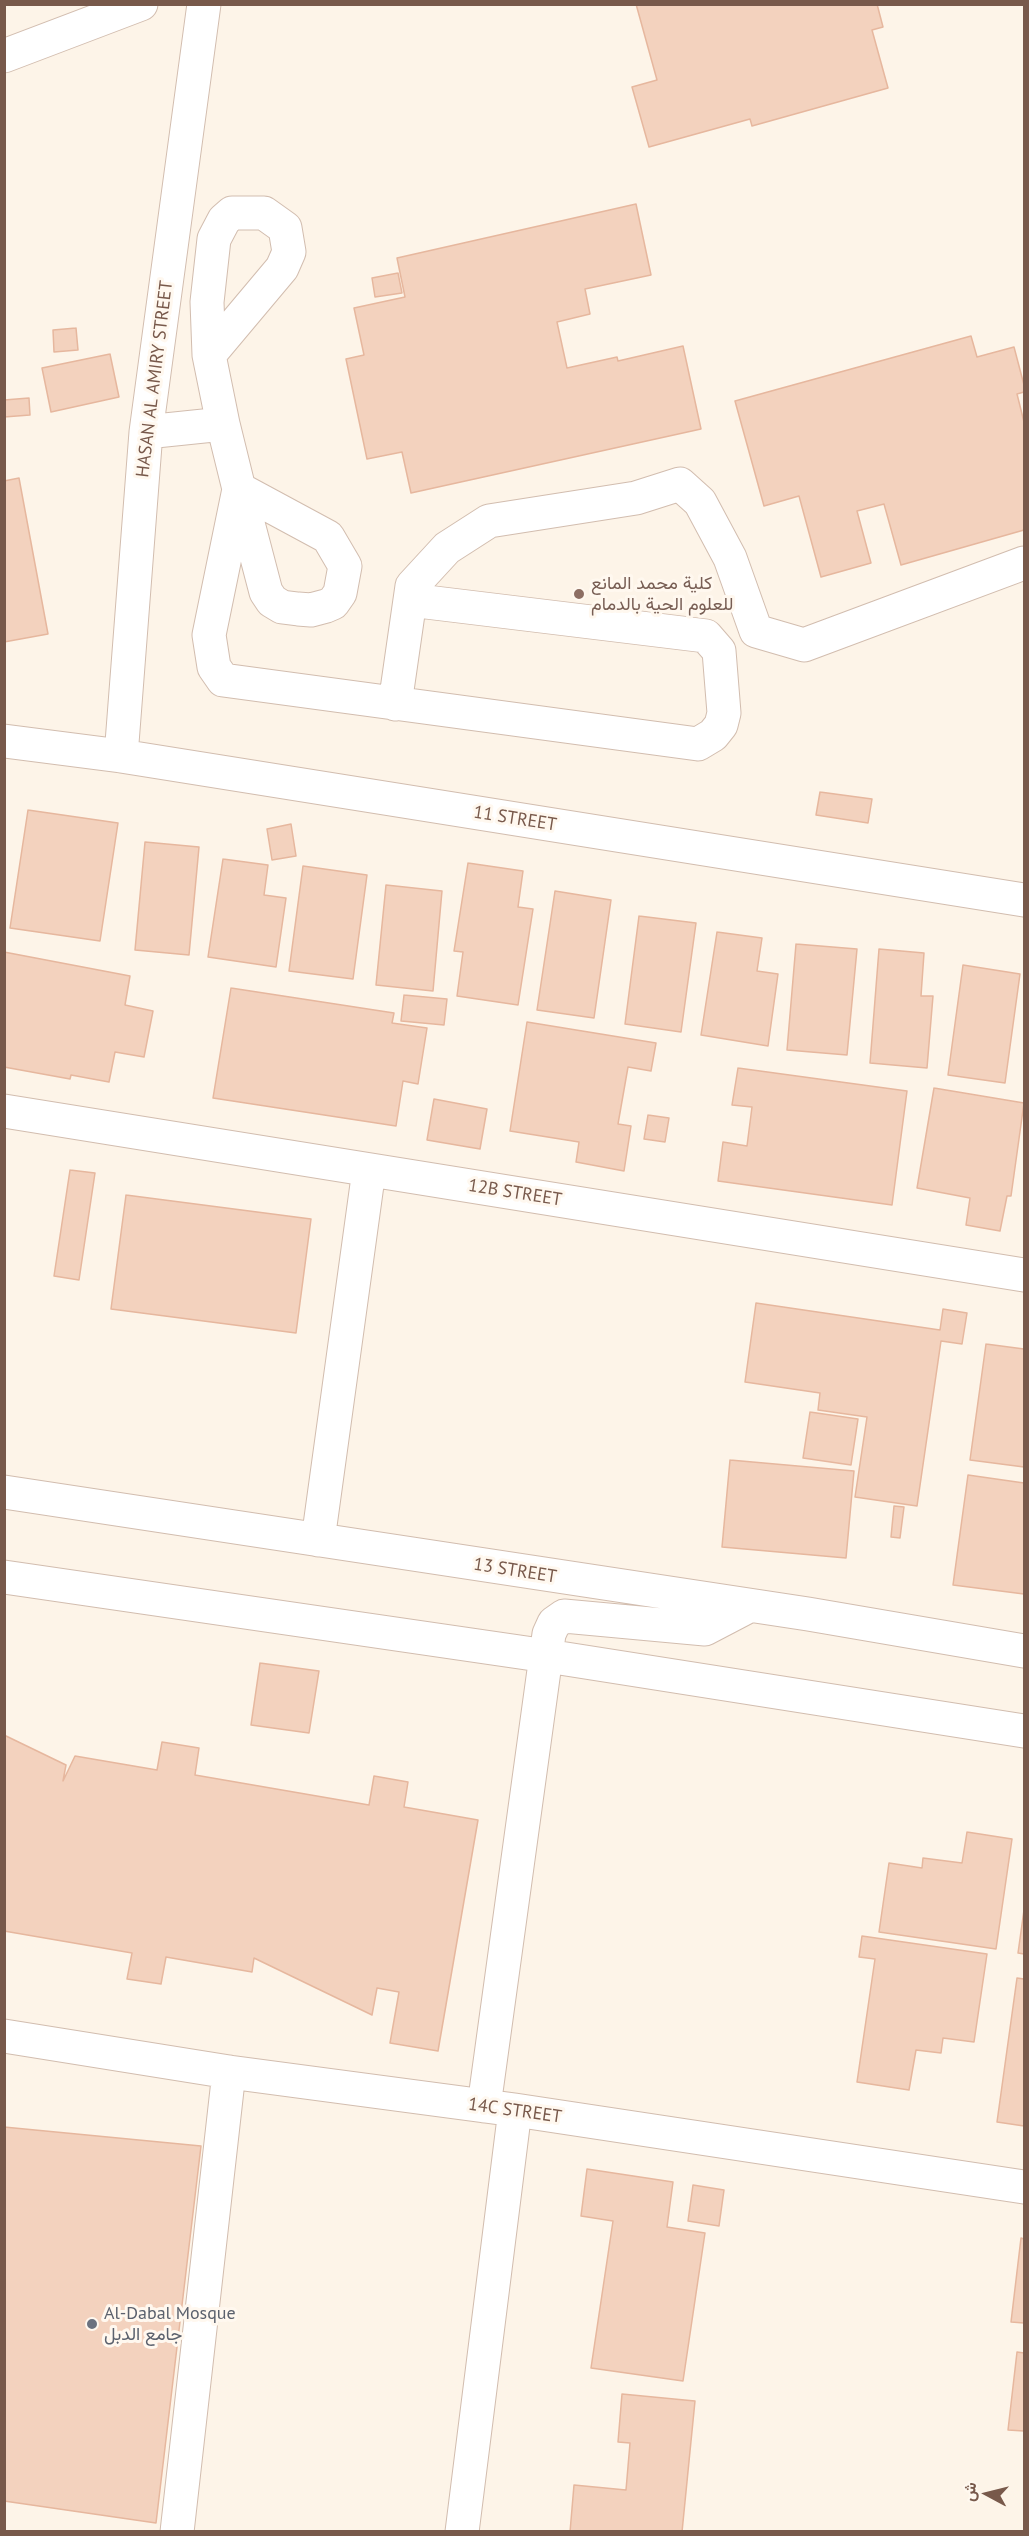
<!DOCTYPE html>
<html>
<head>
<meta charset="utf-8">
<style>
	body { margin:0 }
	#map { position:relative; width:1029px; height:2536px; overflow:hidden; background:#fdf4e8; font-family:"PT Sans",Vazirmatn,sans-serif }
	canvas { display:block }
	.frame { position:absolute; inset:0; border:6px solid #78594b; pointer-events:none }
	.north { position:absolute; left:957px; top:2464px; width:60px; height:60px; -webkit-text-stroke:4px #fff8ef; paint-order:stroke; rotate:277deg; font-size:16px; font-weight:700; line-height:24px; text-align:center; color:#78594b }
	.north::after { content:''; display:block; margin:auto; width:21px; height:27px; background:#78594b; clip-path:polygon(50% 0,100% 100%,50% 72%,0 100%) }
</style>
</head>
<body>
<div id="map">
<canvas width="1029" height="2536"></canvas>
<div class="frame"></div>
<div class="north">ش</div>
</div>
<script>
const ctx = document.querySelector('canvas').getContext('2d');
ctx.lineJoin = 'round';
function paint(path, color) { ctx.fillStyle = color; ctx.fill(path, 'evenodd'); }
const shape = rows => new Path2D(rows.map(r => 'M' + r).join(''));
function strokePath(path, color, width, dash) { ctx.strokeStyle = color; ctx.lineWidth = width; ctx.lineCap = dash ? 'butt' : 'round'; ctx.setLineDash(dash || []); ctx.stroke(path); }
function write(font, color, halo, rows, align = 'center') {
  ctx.font = font + ' "PT Sans",Vazirmatn,sans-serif'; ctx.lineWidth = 6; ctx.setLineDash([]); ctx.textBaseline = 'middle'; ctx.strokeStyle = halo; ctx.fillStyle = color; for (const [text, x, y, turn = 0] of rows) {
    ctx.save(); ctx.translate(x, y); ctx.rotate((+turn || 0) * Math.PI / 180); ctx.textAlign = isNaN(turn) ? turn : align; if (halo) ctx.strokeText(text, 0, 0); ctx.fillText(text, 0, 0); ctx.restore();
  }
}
const building = shape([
	[636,4,877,4,883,27,872,30,888,88,752,126,750,119,649,147,632,87,657,80,636,4],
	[636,204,651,275,585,289,590,314,557,322,567,368,617,357,618,361,683,346,701,429,411,493,402,452,367,459,346,359,364,355,354,308,405,297,397,258,636,204],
	[398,273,402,293,375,297,372,278,398,273],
	[76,328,78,350,54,352,53,330,76,328],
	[971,336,977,357,1014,347,1024,385,1024,392,1017,394,1024,422,1024,530,901,565,884,504,857,511,871,563,821,577,799,496,764,506,735,401,971,336],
	[110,354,119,397,51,412,42,368,110,354],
	[29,398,30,415,4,417,4,400,29,398],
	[19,478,48,634,4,642,4,481,19,478],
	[820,792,872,799,868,823,816,815,820,792],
	[28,810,118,823,100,941,10,928,28,810],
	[291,824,296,856,272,860,267,829,291,824],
	[145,842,199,847,189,955,135,950,145,842],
	[223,859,268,865,264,895,286,898,276,967,208,957,223,859],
	[468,863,523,871,518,907,533,909,518,1005,457,996,463,952,454,951,468,863],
	[303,866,367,875,353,979,289,971,303,866],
	[386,885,442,891,433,991,376,985,386,885],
	[555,891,611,900,594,1018,537,1010,555,891],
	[639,916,696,923,681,1032,625,1024,639,916],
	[717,932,762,938,757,971,778,974,768,1046,701,1035,717,932],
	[796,944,857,949,847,1055,787,1050,796,944],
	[879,949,924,953,921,996,933,996,927,1068,870,1063,879,949],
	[4,952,130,976,125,1005,153,1011,144,1057,115,1052,109,1082,71,1075,70,1079,4,1067,4,952],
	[963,965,1020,974,1005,1083,948,1075,963,965],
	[231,988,394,1013,392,1023,427,1028,418,1084,403,1081,396,1126,213,1098,231,988],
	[404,995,447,999,444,1025,401,1021,404,995],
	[527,1022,656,1043,651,1071,628,1067,618,1124,631,1126,624,1171,576,1162,579,1142,510,1131,527,1022],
	[738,1068,907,1091,892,1205,718,1181,723,1142,747,1146,752,1107,732,1105,738,1068],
	[934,1088,1024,1103,1011,1196,1007,1196,1000,1231,966,1225,970,1198,917,1188,934,1088],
	[434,1099,487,1109,480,1149,427,1140,434,1099],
	[648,1115,669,1118,665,1142,644,1139,648,1115],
	[70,1170,95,1173,79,1280,54,1276,70,1170],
	[126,1195,311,1219,296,1333,111,1309,126,1195],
	[756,1303,940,1330,943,1309,967,1313,962,1344,941,1341,917,1506,855,1497,867,1417,818,1410,820,1393,745,1382,756,1303],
	[986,1344,1024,1349,1024,1467,970,1460,986,1344],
	[810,1412,858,1419,851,1465,803,1458,810,1412],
	[730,1460,854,1471,846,1558,722,1547,730,1460],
	[968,1475,1024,1483,1024,1594,953,1585,968,1475],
	[894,1506,904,1507,900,1538,891,1537,894,1506],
	[260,1663,319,1671,309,1733,251,1725,260,1663],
	[4,1735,66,1765,63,1781,75,1756,157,1770,162,1742,199,1748,195,1775,369,1805,374,1776,408,1782,404,1807,478,1820,438,2051,390,2043,399,1992,377,1988,372,2015,254,1958,252,1972,166,1957,161,1984,127,1979,132,1953,4,1931,4,1735],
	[967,1832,1012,1839,996,1949,879,1932,889,1863,922,1868,923,1858,962,1863,967,1832],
	[1024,1910,1024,1954,1018,1953,1024,1910],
	[862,1936,987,1954,974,2042,943,2038,941,2053,916,2050,909,2090,857,2082,875,1959,859,1957,862,1936],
	[1017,1978,1024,1979,1024,2126,997,2122,1017,1978],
	[4,2127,201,2146,156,2523,4,2501,4,2127],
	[587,2169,673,2182,667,2227,705,2233,683,2381,591,2368,613,2221,581,2216,587,2169],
	[693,2185,724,2190,719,2226,688,2221,693,2185],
	[1021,2238,1024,2239,1024,2323,1011,2322,1021,2238],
	[1017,2352,1024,2353,1024,2431,1008,2430,1017,2352],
	[622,2394,695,2401,682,2532,570,2532,574,2485,626,2490,630,2443,618,2442,622,2394]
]);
const minor = shape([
	[4,56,141,4],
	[209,355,282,268,289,252,285,228,264,213,232,213,224,220,214,239,207,302,209,355,223,424],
	[146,432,223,424,239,489,266,592,272,601,282,607,298,609,311,610,326,606,333,603,340,593,345,566,328,537,239,489,209,635,214,667,223,680,698,744,713,735,721,725,724,713,719,651,706,636,410,600],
	[395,704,412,586,447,548,489,521,636,498,680,484,700,502,730,558,756,631,804,645,1024,563],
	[4,741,121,756,1024,900],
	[121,756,146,432,204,4],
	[4,1111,1024,1275],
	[4,1492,808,1614,1024,1651],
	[318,1540,369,1170],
	[4,1577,547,1656,1024,1731],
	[4,2036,229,2072,515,2110,1024,2187],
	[484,2106,549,1634,554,1623,564,1616,705,1629,749,1606],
	[177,2532,229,2072],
	[462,2532,515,2110]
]);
const markers = [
	[579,594,6,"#8d6e63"],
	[92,2324,6,"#6b7280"]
];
const streetNames = [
	["HASAN AL AMIRY STREET",155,379,-83],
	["11 STREET",515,819,9],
	["12B STREET",515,1193,9],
	["13 STREET",515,1571,9],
	["14C STREET",515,2111,8]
];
const educationNames = [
	["كلية محمد المانع",591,584],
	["للعلوم الحية بالدمام",591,605]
];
const worshipNames = [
	["Al-Dabal Mosque",104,2314],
	["جامع الدبل",104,2335]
];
paint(building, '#f3d2be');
strokePath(building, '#e6b79e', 1.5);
strokePath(minor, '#d2bdaf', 35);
strokePath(minor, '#fff', 33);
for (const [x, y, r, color] of markers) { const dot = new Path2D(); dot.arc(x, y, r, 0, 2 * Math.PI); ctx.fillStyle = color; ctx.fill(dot); strokePath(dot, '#fff8ef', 2); }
write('18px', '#78594b', '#fff8ef', streetNames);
write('18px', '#785e54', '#fff8ef', educationNames, 'left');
write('18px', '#5b616d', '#fff8ef', worshipNames, 'left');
</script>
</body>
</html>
